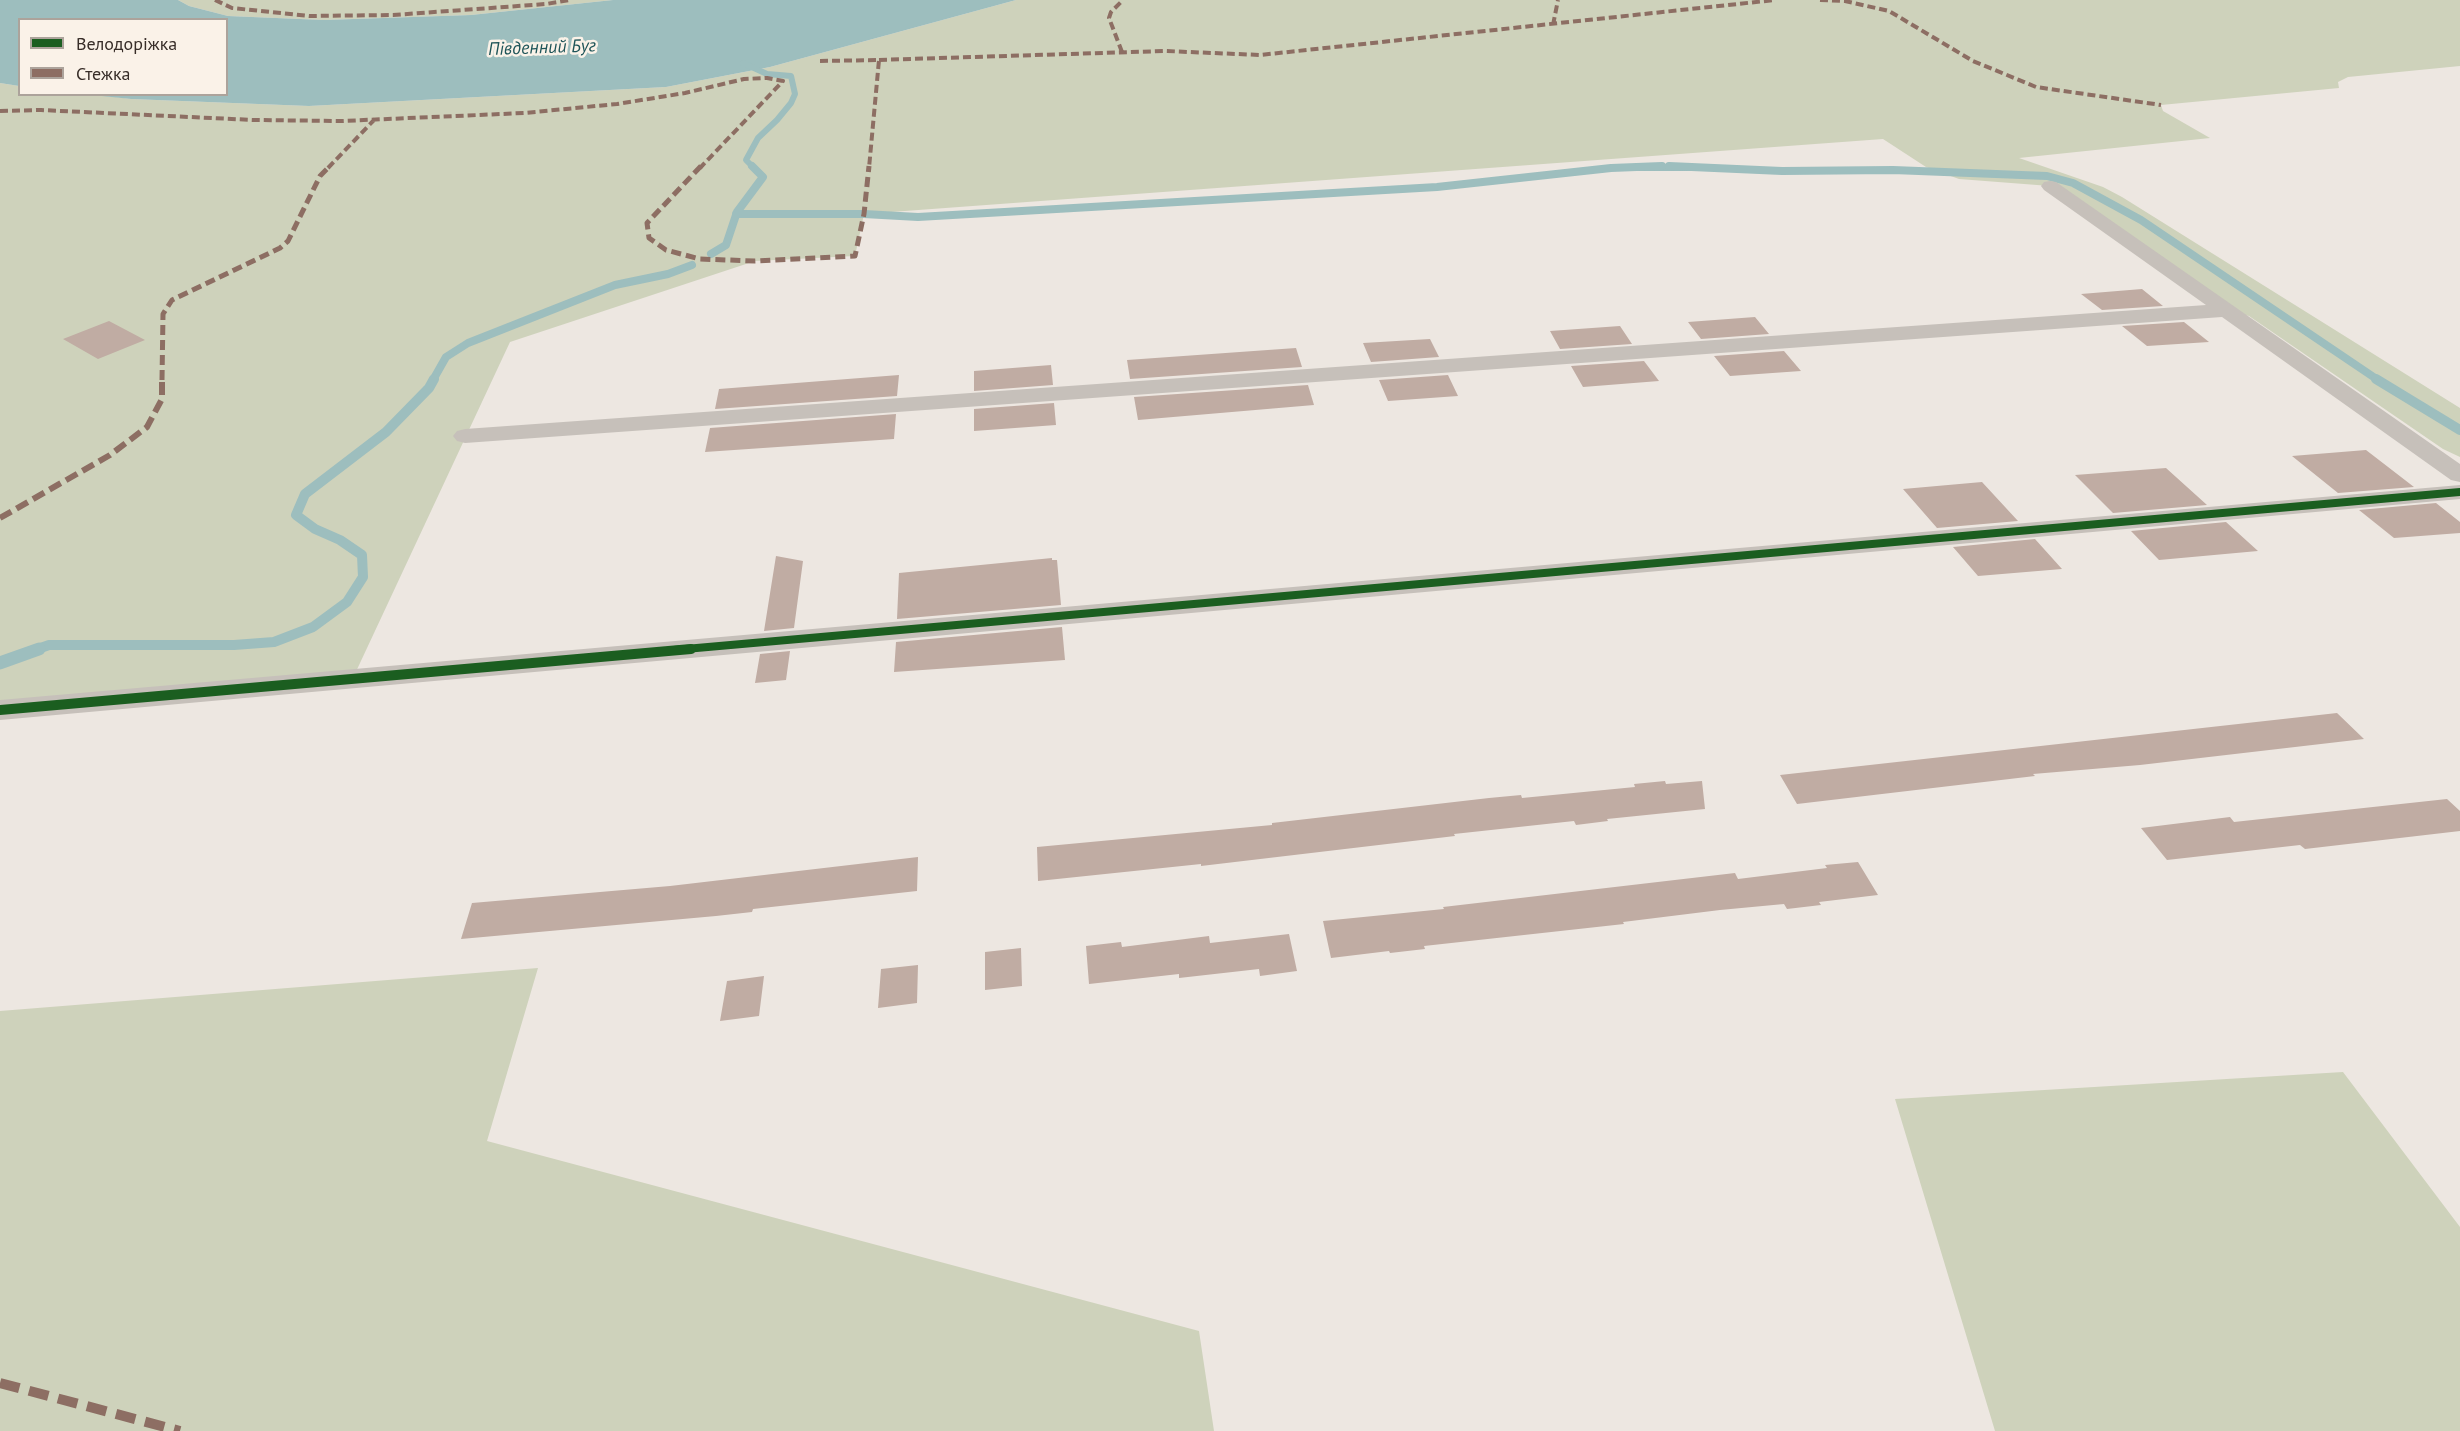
<!DOCTYPE html>
<html>
<head>
<meta charset="utf-8">
<style>
	body { margin:0 }
	#map { position:relative; width:2460px; height:1431px; overflow:hidden; background:#ede7e1; font-family:"PT Sans",sans-serif }
	canvas { display:block }
	.legend { position:absolute; left:18px; top:18px; width:210px; height:78px; box-sizing:border-box; background:#faf2e8; border:2px solid #aca39b; margin:0; padding:8px 10px; list-style:none; font-size:18px; color:#372d28 }
	.legend li { display:flex; align-items:center; gap:12px; height:30px }
	.legend b { width:30px; border:2px solid #aca39b }
</style>
</head>
<body>
<div id="map">
<canvas width="2460" height="1431"></canvas>
<ul class="legend">
<li><b style="height:8px;background:#1b5e20"></b>Велодоріжка</li>
<li><b style="height:8px;background:#8d6e63"></b>Стежка</li>
</ul>
</div>
<script>
const ctx = document.querySelector('canvas').getContext('2d');
ctx.lineJoin = 'round';
function paint(path, color) { ctx.fillStyle = color; ctx.fill(path, 'evenodd'); }
const shape = rows => new Path2D(rows.map(r => 'M' + r).join(''));
function strokePath(path, color, width, dash) { ctx.strokeStyle = color; ctx.lineWidth = width; ctx.lineCap = dash ? 'butt' : 'round'; ctx.setLineDash(dash || []); ctx.stroke(path); }
function write(font, color, halo, rows, align = 'center') {
  ctx.font = font + ' "PT Sans",sans-serif'; ctx.lineWidth = 5; ctx.setLineDash([]); ctx.textBaseline = 'middle'; ctx.strokeStyle = halo; ctx.fillStyle = color; for (const [text, x, y, turn = 0] of rows) {
    ctx.save(); ctx.translate(x, y); ctx.rotate((+turn || 0) * Math.PI / 180); ctx.textAlign = isNaN(turn) ? turn : align; if (halo) ctx.strokeText(text, 0, 0); ctx.fillText(text, 0, 0); ctx.restore();
  }
}
const green = shape([
	[178,0,613,0,471,15,324,20,228,16,189,6],
	[1016,0,2460,0,2460,66,2348,77,2338,82,2339,88,2161,105,2163,111,2210,138,2019,158,2103,187,2122,197,2460,408,2460,457,2443,449,2249,316,2226,310,2050,186,1959,179,1926,167,1883,139,864,214,855,256,755,261,510,342,353,678,0,710,0,83,19,86,20,94,92,94,131,99,309,106,666,87,770,67],
	[538,968,487,1141,1199,1331,1214,1431,0,1431,0,1011],
	[2343,1072,2460,1227,2460,1431,1995,1431,1895,1099]
]);
const water = shape([
	[0,0,178,0,189,6,228,16,324,20,471,15,613,0,1016,0,770,67,666,87,309,106,131,99,92,95,226,94,226,20,20,20,19,86,0,83]
]);
const streamFar3 = shape([
	[743,63,767,74,791,76,795,94,791,103,777,120,758,138,746,160,754,168],
	[1621,168,1704,168]
]);
const streamFar2 = shape([
	[1669,166,1782,171,1893,170,2047,176,2073,183,2141,220,2378,380],
	[736,214,864,214,918,217,1437,187,1611,168,1662,166],
	[711,254,726,245,737,212,763,177,752,166],
	[433,380,446,357,468,343,615,285,668,274,692,265]
]);
const streamFar1 = shape([
	[2376,379,2460,430],
	[35,650,49,645,234,645,274,642,313,627,347,602,363,577,362,555,340,540,315,529,296,515,305,494,386,432,429,388,434,379]
]);
const stream = shape([
	[0,663,39,649]
]);
const building = shape([
	[2142,289,2163,306,2102,310,2081,294],
	[1755,317,1769,334,1701,339,1688,322],
	[109,321,145,340,98,359,63,339],
	[2184,322,2209,342,2147,346,2122,326],
	[1620,326,1632,344,1560,349,1550,331],
	[1430,339,1439,357,1371,362,1363,343],
	[1296,348,1302,367,1130,379,1127,360],
	[1784,351,1801,371,1730,376,1714,356],
	[1644,361,1659,381,1583,387,1571,366],
	[1051,365,1053,385,974,391,974,371],
	[899,375,897,396,715,409,719,389],
	[1448,375,1458,396,1388,401,1379,380],
	[1308,385,1314,405,1138,420,1134,397],
	[1054,403,1056,425,974,431,974,409],
	[896,414,894,439,705,452,710,428],
	[2366,450,2414,487,2338,493,2292,456],
	[2166,468,2207,505,2113,513,2075,475],
	[1982,482,2018,521,1937,528,1903,489],
	[2436,503,2460,522,2460,533,2394,538,2359,510],
	[2226,522,2258,551,2159,560,2131,531],
	[2035,539,2062,569,1978,576,1953,547],
	[776,556,803,561,794,628,764,631],
	[1052,558,1052,560,1057,560,1061,605,897,619,899,573],
	[1062,627,1065,660,894,672,896,642],
	[790,651,786,680,755,683,760,654],
	[2337,713,2364,739,2140,765,2033,774,2035,776,1797,804,1780,775],
	[1665,781,1666,784,1702,781,1705,809,1607,819,1608,821,1576,825,1574,821,1454,834,1455,836,1201,866,1201,864,1038,881,1037,847,1272,825,1272,823,1489,798,1521,795,1522,798,1635,787,1634,784],
	[2447,799,2460,811,2460,831,2305,849,2300,845,2167,860,2141,828,2230,817,2234,822],
	[918,857,917,891,753,909,752,912,716,916,461,939,472,903,670,886],
	[1858,862,1878,895,1819,902,1821,905,1787,909,1784,904,1720,910,1623,922,1624,924,1424,946,1425,949,1390,953,1389,951,1331,958,1323,921,1444,909,1443,907,1735,873,1738,879,1827,868,1825,865],
	[1289,934,1297,971,1260,976,1259,969,1179,978,1179,974,1089,984,1086,946,1121,942,1122,947,1209,936,1210,943],
	[1021,948,1022,986,985,990,985,952],
	[918,965,917,1003,878,1008,881,969],
	[764,976,759,1016,720,1021,727,981]
]);
const street = shape([
	[2050,181,2056,182,2460,464,2460,482,2451,480,2222,317,465,443,457,441,453,436,457,431,465,429,2206,305,2044,190,2041,186,2044,182,2050,181],
	[2460,485,2460,499,0,720,0,700,2460,485]
]);
const quietFar3 = shape([
	[215,0,232,8,309,16,393,15,546,4,570,0],
	[1820,0,1845,1,1889,11,1973,61,2036,87,2161,105],
	[1553,25,1558,0],
	[1122,52,1109,18,1111,12,1123,0],
	[879,60,1166,51,1260,55,1775,0],
	[820,61,879,60,869,168],
	[0,111,41,110,254,120,342,121,524,113,617,104,685,93,744,79,767,78,783,81,700,168],
	[328,168,375,119]
]);
const quietFar2 = shape([
	[701,166,647,223,649,238,666,250,700,259,755,261,855,256,864,214,869,166],
	[162,380,163,314,172,300,280,248,288,241,320,176,330,166]
]);
const quietFar1 = shape([
	[0,518,110,455,147,427,162,399,162,379]
]);
const quiet = shape([
	[0,1383,180,1431]
]);
const cyclewayFar1 = shape([
	[674,650,2460,492]
]);
const cycleway = shape([
	[0,710,691,649]
]);
const farWaternames = [
	["Південний Буг",542,48,-2]
];
paint(green, '#ced2bb');
paint(water, '#9dbebe');
strokePath(streamFar3, '#9dbebe', 6);
strokePath(streamFar2, '#9dbebe', 8);
strokePath(streamFar1, '#9dbebe', 10);
strokePath(stream, '#9dbebe', 13);
paint(building, '#c0aca3');
paint(street, '#c6c0ba');
strokePath(quietFar3, '#8d6e63', 4, [8, 4]);
strokePath(quietFar2, '#8d6e63', 5, [10, 5]);
strokePath(quietFar1, '#8d6e63', 6, [13, 6]);
strokePath(quiet, '#8d6e63', 10, [20, 10]);
strokePath(cyclewayFar1, '#1b5e20', 8);
strokePath(cycleway, '#1b5e20', 10);
write('italic 18px', '#1e5458', '#faf2e8', farWaternames);
</script>
</body>
</html>
